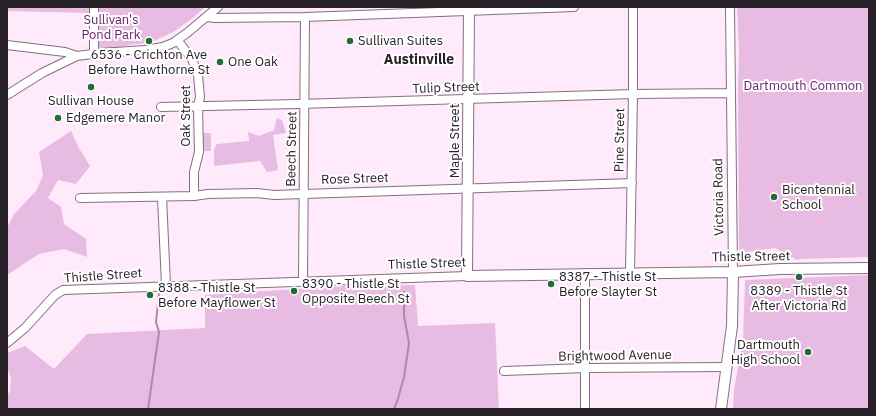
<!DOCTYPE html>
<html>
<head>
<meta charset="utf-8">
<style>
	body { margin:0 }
	#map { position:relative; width:876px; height:416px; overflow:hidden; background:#feeafb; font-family:"IBM Plex Sans",sans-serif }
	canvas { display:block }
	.frame { position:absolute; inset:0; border:8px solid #282127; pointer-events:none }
</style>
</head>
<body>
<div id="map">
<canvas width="876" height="416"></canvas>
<div class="frame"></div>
</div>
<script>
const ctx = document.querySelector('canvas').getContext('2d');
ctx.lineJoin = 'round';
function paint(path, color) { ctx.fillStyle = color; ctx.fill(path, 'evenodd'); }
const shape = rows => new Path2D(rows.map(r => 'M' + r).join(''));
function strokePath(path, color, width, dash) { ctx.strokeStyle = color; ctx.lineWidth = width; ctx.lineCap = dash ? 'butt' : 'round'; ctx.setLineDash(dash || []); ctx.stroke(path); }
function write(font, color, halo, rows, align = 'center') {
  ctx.font = font + ' "IBM Plex Sans",sans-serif'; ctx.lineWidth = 4; ctx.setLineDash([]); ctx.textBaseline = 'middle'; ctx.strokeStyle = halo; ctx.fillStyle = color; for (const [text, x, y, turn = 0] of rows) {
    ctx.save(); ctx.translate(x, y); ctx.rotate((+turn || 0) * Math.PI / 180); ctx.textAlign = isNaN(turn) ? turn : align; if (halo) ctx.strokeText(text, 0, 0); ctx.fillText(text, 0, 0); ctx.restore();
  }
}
const green = shape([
	[7,7,205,7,194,17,175,31,150,43,135,44,90,53,90,13,7,11],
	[737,7,869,7,869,257,800,259,797,260,775,248,739,253,738,87,739,50],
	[277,118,282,120,286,133,273,135,278,170,267,172,260,161,214,166,214,149,217,144,249,141,248,132,259,136,274,130],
	[71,131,79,148,90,166,76,184,58,180,48,198,61,207,64,224,86,239,87,257,64,249,39,254,7,275,7,228,14,214,36,191,43,175,39,152],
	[202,133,211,133,211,151,202,151],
	[869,275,869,409,733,409,734,390,743,339,745,280],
	[415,285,418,326,495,323,499,409,7,409,7,394,10,392,11,379,7,366,7,353,25,346,54,369,87,334,205,328,205,295,341,286]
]);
const stream = shape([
	[148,409,159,332,156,322,159,293],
	[394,409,397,402,404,377,409,343,404,316,404,292]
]);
const minor = shape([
	[730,7,733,272],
	[208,17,214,18,305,17,574,7],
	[178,41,192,59,198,75,200,97,198,107,199,152,194,172,194,196],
	[7,45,65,52,77,56],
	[94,54,94,7],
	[7,95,42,73,77,56,100,53,145,50,163,47,173,43,187,33,218,7],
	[161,107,298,104,633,94,731,93],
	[162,197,166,285],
	[80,198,194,196,208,194,257,193,274,195,632,183],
	[585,273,585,409],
	[630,273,633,94,633,7],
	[303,281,305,17],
	[7,343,25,328,55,295,63,290,467,276],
	[504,371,586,368,726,367]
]);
const major = shape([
	[469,7,467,276,733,272,780,269,869,268],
	[721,409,732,326,733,272]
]);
const markers = [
	[149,41,4,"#236b38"],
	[350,41,4,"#236b38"],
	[220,62,4,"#236b38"],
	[91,87,4,"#236b38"],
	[58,118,4,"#236b38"],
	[774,197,4,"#236b38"],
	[799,277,4,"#236b38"],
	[551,284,4,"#236b38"],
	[294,291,4,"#236b38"],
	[150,295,4,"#236b38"],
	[808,352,4,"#236b38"]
];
const parkNames = [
	["Sullivan's",111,20],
	["Pond Park",111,35],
	["Dartmouth Common",803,86]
];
const poiNames = [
	["Sullivan Suites",358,41],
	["6536 - Crichton Ave",149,55,"center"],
	["Before Hawthorne St",149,70,"center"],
	["One Oak",228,62],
	["Sullivan House",91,101,"center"],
	["Edgemere Manor",66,118],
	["Bicentennial",782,190],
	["School",782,205],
	["8387 - Thistle St",559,277],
	["Before Slayter St",559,292],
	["8390 - Thistle St",302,284],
	["Opposite Beech St",302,299],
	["8388 - Thistle St",158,288],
	["Before Mayflower St",158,303],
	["8389 - Thistle St",799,291,"center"],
	["After Victoria Rd",799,306,"center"],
	["Dartmouth",800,345,"right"],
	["High School",800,360,"right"]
];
const streetNames = [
	["Tulip Street",446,88,-2],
	["Oak Street",186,116,-90],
	["Pine Street",620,140,-89],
	["Maple Street",455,141,-90],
	["Beech Street",292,149,-89],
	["Rose Street",355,179,-2],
	["Victoria Road",719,197,-91],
	["Thistle Street",751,257,-1],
	["Thistle Street",427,264,-2],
	["Thistle Street",103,276,-4],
	["Brightwood Avenue",615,356,-1]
];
const neighbourhoodNames = [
	["Austinville",419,60]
];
paint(green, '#e8bbe3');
strokePath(stream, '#b585b0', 2);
strokePath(minor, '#827080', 10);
strokePath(major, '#827080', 12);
strokePath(minor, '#fff', 8);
strokePath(major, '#fff', 10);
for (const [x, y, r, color] of markers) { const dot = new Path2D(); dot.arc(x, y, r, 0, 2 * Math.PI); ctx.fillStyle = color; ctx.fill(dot); strokePath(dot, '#fff', 1.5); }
write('13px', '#6d226a', '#fff', parkNames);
write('13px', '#282127', '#fff', poiNames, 'left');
write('13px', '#282127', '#fff', streetNames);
write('bold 14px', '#282127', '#fff', neighbourhoodNames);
</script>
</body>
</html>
